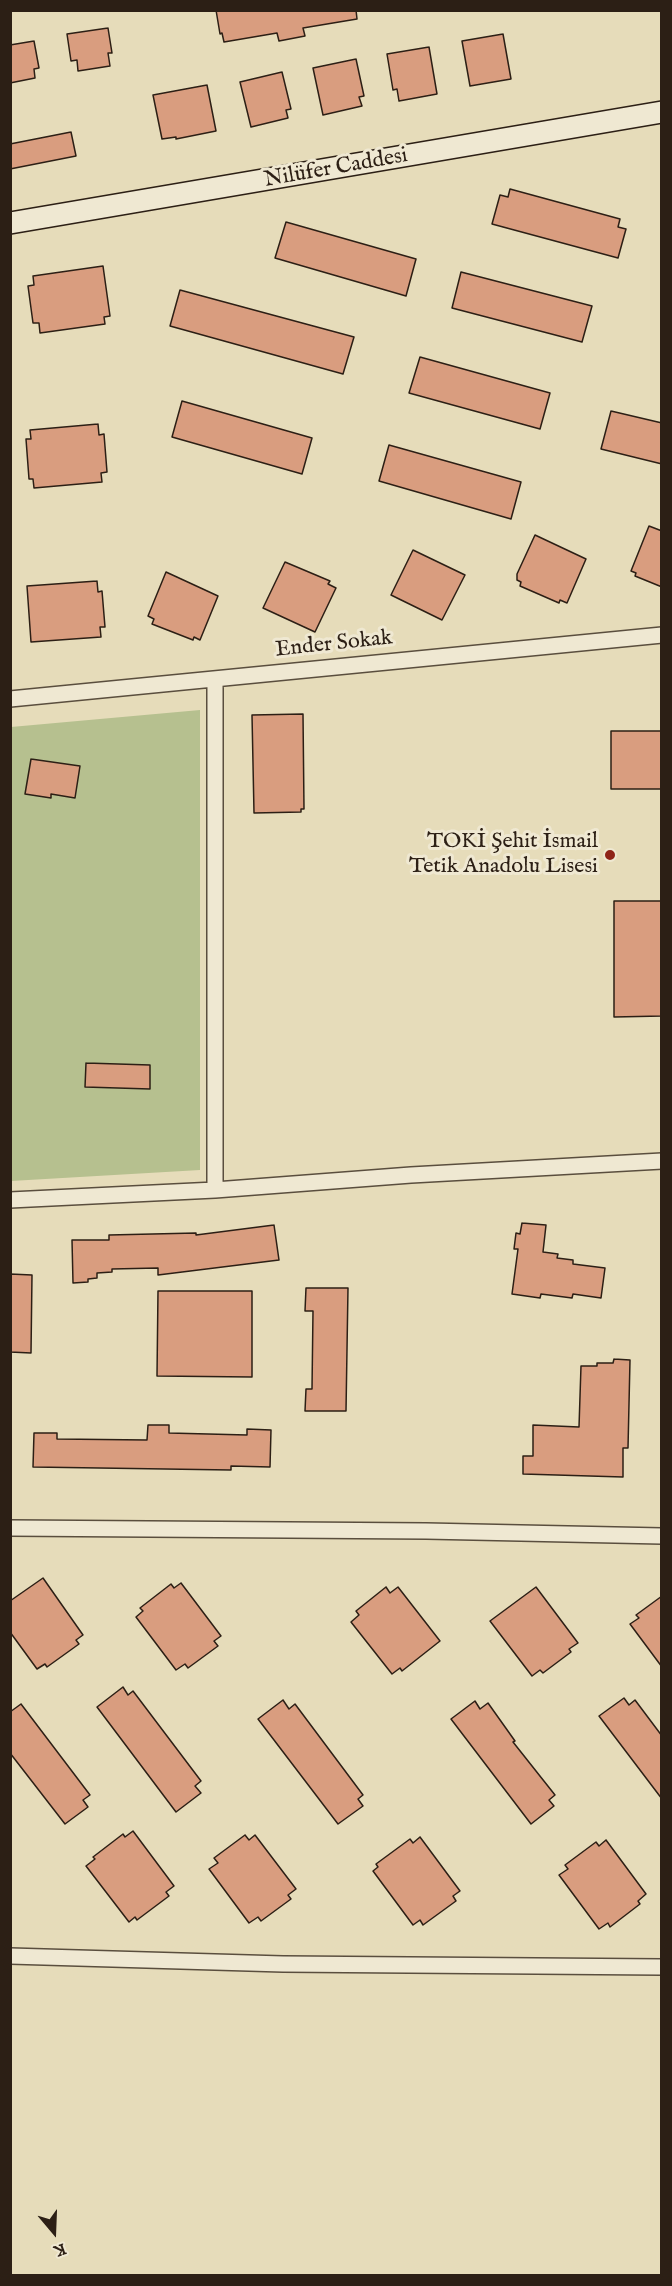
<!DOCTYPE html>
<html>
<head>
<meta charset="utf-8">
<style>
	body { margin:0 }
	#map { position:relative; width:672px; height:2286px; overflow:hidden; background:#e6dcba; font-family:"IM FELL English",serif }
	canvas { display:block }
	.frame { position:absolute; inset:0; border:12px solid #2c1f15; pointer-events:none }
	.north { position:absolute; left:24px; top:2202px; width:60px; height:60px; -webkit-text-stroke:4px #efe8d2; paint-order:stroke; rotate:161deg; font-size:16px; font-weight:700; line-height:24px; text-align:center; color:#2c1f15 }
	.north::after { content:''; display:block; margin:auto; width:21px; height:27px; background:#2c1f15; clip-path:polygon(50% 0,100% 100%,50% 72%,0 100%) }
</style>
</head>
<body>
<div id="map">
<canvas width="672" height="2286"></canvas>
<div class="frame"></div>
<div class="north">K</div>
</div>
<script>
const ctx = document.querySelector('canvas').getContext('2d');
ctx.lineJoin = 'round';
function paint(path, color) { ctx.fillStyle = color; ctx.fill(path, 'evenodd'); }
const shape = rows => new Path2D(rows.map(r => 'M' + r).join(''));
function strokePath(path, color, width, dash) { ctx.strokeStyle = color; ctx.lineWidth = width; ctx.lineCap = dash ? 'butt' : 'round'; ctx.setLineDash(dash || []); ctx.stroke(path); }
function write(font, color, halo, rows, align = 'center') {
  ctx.font = font + ' "IM FELL English",serif'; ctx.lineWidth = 6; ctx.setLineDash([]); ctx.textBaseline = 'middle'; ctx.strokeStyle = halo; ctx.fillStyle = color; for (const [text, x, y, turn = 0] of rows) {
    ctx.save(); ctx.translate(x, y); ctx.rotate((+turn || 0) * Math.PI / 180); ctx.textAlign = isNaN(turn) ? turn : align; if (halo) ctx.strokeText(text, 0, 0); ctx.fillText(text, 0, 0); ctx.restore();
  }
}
const green = shape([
	[200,710,200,1170,11,1181,11,727]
]);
const building = shape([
	[216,10,356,10,357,19,303,28,305,36,279,41,277,33,224,42,222,33,220,34,216,10],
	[108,28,112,53,108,53,110,66,78,71,77,60,71,61,67,34,108,28],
	[503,34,511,79,470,86,462,41,503,34],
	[34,41,39,68,34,69,35,78,10,83,10,45,34,41],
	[429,47,437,94,399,101,397,89,393,90,387,54,429,47],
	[356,59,364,96,359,97,362,106,323,115,313,68,356,59],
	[282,72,291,109,286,110,288,118,251,127,240,82,282,72],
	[207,85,216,131,176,139,176,137,162,139,153,95,207,85],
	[71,132,76,156,10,169,10,144,71,132],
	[510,189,620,219,618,227,626,229,618,258,492,224,500,195,508,197,510,189],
	[286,222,416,259,406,296,275,258,286,222],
	[103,266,110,316,104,317,105,324,40,333,39,323,33,323,28,286,34,285,33,276,103,266],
	[461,272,592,306,582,342,452,308,461,272],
	[180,290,354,337,343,374,170,326,180,290],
	[420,357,550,393,540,429,409,393,420,357],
	[182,401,312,438,302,474,172,437,182,401],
	[611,411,662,423,662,464,601,449,611,411],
	[98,424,99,435,104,434,107,472,101,473,102,482,34,488,33,479,29,479,26,439,31,439,30,430,98,424],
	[389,445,521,482,511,519,379,481,389,445],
	[649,526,662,531,662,587,635,576,636,573,631,571,649,526],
	[535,535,586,559,567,603,560,600,559,603,520,586,521,582,517,580,517,574,535,535],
	[413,550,465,575,442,620,391,595,413,550],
	[285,562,330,581,328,584,336,588,315,632,263,608,285,562],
	[166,572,218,596,200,640,194,637,193,640,152,624,154,619,148,616,166,572],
	[97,581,98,592,102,591,105,627,100,627,101,637,31,642,27,586,97,581],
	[303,714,304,809,301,809,301,812,254,813,252,715,303,714],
	[611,731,662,731,662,789,611,789,611,731],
	[31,759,80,766,75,798,51,794,51,798,25,794,31,759],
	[614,901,662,901,662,1016,614,1017,614,901],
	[86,1063,150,1065,150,1089,85,1087,86,1063],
	[522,1223,546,1225,543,1252,558,1254,557,1258,573,1260,573,1264,605,1268,601,1298,573,1294,572,1298,541,1294,540,1298,512,1294,518,1249,514,1249,516,1233,520,1234,522,1223],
	[274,1225,279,1260,158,1275,158,1268,112,1269,112,1272,97,1273,97,1278,88,1279,88,1282,73,1283,72,1240,109,1240,109,1235,196,1233,196,1235,274,1225],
	[10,1274,32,1275,31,1353,10,1352,10,1274],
	[306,1288,348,1288,346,1411,305,1411,306,1389,312,1389,313,1311,305,1311,306,1288],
	[158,1291,252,1291,252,1377,157,1376,158,1291],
	[614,1359,630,1360,628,1448,623,1448,623,1477,523,1474,523,1456,533,1456,533,1425,579,1427,581,1366,597,1366,597,1363,613,1363,614,1359],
	[148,1425,169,1425,169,1433,247,1435,247,1429,271,1430,270,1467,231,1466,231,1470,33,1467,34,1433,57,1433,57,1439,147,1440,148,1425],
	[43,1578,83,1635,76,1640,79,1644,47,1667,45,1664,37,1669,10,1632,10,1601,43,1578],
	[181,1583,221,1636,214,1641,218,1646,188,1668,185,1664,176,1670,136,1617,143,1611,140,1608,171,1584,174,1588,181,1583],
	[386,1587,390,1593,398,1587,440,1641,402,1671,400,1668,392,1674,351,1622,359,1615,356,1611,386,1587],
	[536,1587,578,1643,569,1649,571,1652,543,1673,540,1670,532,1676,490,1621,536,1587],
	[662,1596,662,1667,630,1624,639,1618,636,1615,662,1596],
	[123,1687,128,1695,133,1691,201,1781,195,1786,201,1793,176,1812,97,1707,123,1687],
	[624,1698,629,1705,635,1700,662,1736,662,1799,599,1716,624,1698],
	[283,1700,289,1709,295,1704,363,1795,358,1799,363,1806,338,1824,258,1719,283,1700],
	[475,1701,480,1709,488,1703,515,1741,513,1742,555,1795,549,1800,554,1806,531,1824,451,1719,475,1701],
	[21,1704,90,1795,83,1800,88,1807,65,1824,10,1753,10,1712,21,1704],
	[133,1831,174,1886,166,1892,169,1896,137,1920,135,1917,129,1922,86,1866,95,1859,93,1857,123,1834,125,1837,133,1831],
	[245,1835,249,1840,255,1835,296,1889,288,1895,291,1899,261,1921,258,1917,249,1923,209,1869,218,1863,214,1858,245,1835],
	[420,1837,460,1891,453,1896,456,1901,423,1925,420,1920,413,1925,373,1871,378,1867,376,1864,410,1839,413,1843,420,1837],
	[606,1840,646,1894,638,1901,640,1904,610,1927,608,1923,599,1929,559,1875,568,1869,565,1865,596,1842,599,1846,606,1840]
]);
const street = shape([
	[10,699,662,635],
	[215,1190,215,679],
	[10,1200,215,1190,411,1175,662,1161],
	[10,1528,426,1531,662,1536],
	[10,1956,283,1964,662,1967]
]);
const secondary = shape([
	[10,223,662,112]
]);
const markers = [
	[610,855,6,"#8f2418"]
];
const streetNames = [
	["Nilüfer Caddesi",336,169,-10],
	["Ender Sokak",334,645,-6]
];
const poiNames = [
	["TOKİ Şehit İsmail",598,842],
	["Tetik Anadolu Lisesi",598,867]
];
paint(green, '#b6c08f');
paint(building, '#d99d7f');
strokePath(building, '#2c1f15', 1.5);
strokePath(street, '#5a4e3e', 18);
strokePath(secondary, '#2c1f15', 24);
strokePath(street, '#efe8d2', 15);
strokePath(secondary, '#efe8d2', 21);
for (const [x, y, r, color] of markers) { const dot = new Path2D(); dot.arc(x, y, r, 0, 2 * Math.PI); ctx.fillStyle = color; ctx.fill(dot); strokePath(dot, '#efe8d2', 2); }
write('22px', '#2c1f15', '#efe8d2', streetNames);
write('22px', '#2c1f15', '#efe8d2', poiNames, 'right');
</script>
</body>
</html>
